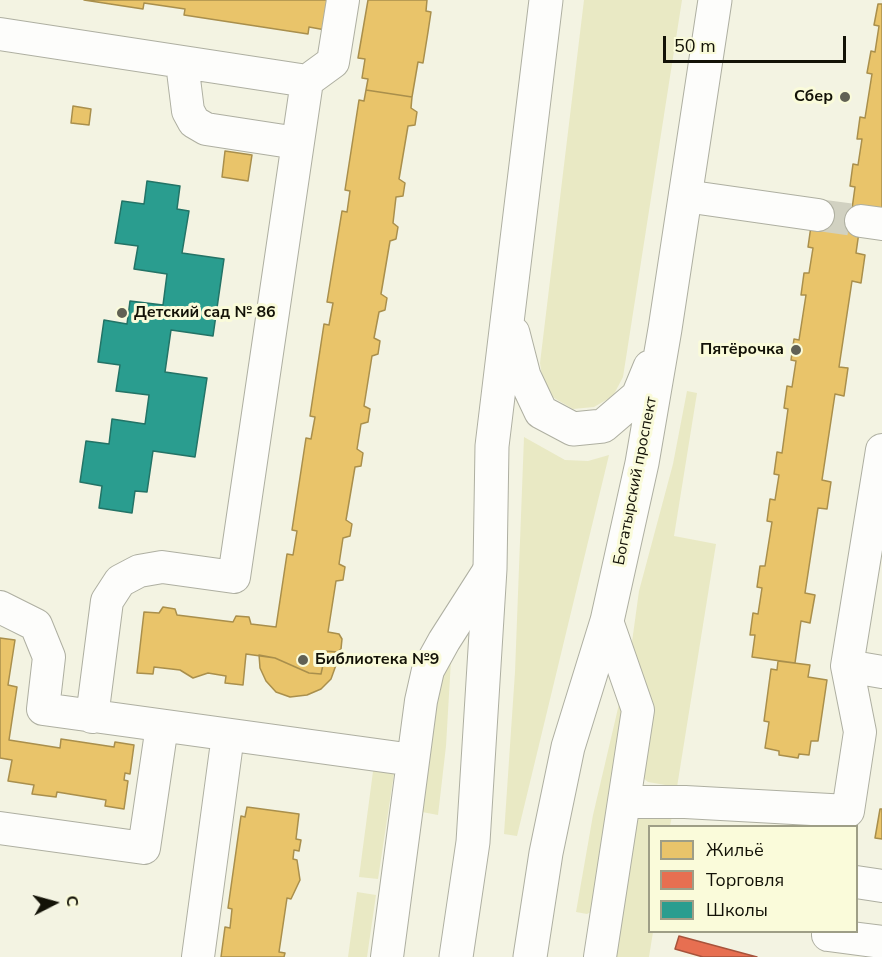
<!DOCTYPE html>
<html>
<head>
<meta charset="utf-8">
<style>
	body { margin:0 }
	#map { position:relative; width:882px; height:957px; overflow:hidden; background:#f3f3e2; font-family:"Nunito Sans",sans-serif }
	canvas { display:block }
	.legend { position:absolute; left:648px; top:825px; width:210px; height:108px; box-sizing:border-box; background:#fafbda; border:2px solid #9e9e86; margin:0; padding:8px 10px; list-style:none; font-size:18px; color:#131207 }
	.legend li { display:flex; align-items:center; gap:12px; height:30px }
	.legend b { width:30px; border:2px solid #9e9e86 }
	.north { position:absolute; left:24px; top:873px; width:60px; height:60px; -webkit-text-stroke:4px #fafbda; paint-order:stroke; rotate:84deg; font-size:16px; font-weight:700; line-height:24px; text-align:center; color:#131207 }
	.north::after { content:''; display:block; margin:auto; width:21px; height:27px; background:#131207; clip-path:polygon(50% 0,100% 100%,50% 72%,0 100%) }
	.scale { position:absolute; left:663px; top:36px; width:183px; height:27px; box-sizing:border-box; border:3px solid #131207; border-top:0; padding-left:8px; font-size:18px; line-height:21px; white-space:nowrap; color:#131207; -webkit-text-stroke:4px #fafbda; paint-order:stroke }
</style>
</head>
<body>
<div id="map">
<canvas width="882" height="957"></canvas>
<ul class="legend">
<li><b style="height:16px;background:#e9c46a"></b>Жильё</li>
<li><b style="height:16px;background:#e76f51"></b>Торговля</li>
<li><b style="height:16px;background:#2a9d8f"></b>Школы</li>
</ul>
<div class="north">С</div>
<div class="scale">50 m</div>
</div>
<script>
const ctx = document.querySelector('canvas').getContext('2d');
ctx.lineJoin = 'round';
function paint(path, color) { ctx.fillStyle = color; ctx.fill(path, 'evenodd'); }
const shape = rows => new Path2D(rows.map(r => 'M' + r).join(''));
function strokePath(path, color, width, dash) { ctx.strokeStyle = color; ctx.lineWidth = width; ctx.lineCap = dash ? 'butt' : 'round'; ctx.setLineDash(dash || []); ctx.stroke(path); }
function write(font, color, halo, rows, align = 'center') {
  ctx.font = font + ' "Nunito Sans",sans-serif'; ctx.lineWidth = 6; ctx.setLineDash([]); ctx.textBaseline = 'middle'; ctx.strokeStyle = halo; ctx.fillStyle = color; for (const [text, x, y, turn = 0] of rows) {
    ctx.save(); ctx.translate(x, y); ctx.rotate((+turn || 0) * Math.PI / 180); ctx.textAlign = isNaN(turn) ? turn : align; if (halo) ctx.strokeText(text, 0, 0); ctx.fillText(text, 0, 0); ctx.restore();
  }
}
const green = shape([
	[584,0,682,0,623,377,613,396,594,407,573,409,554,398,543,383,540,363],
	[687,391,697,393,674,536,716,544,677,787,648,782,642,777,636,668,632,642,639,591,673,464],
	[524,437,565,460,588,461,609,455,517,836,504,834,515,672],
	[451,660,446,746,438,815,422,812,436,682],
	[619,704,625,716,591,912,587,914,576,912,593,815],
	[374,764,395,767,378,879,359,877],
	[673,811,670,826,650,826,650,932,653,932,649,957,608,957,637,812],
	[357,892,376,895,367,957,348,957]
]);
const homes = shape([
	[84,0,336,0,331,31,309,27,308,34,184,15,185,9,144,3,143,9,84,0],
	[368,0,427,0,426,11,431,12,428,32,423,63,418,62,412,97,366,90,368,79,362,78,365,59,358,58,368,0],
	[878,4,882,4,882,214,852,209,855,187,850,186,853,164,858,165,862,139,857,139,860,117,865,118,872,74,867,73,871,51,875,52,879,26,874,25,878,4],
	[366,90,412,97,411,108,417,112,415,125,408,126,399,179,405,183,403,196,396,197,393,223,398,227,396,239,390,241,381,294,387,298,385,310,379,312,374,338,380,341,378,354,372,356,364,406,370,409,368,422,361,424,357,449,363,453,361,466,355,467,346,520,352,524,350,536,343,538,339,564,345,567,343,580,336,581,328,632,339,634,342,639,341,649,337,652,326,651,321,674,309,673,275,658,246,654,243,685,225,683,226,676,208,673,193,678,180,670,154,667,153,674,137,673,144,612,159,613,163,607,175,609,177,615,233,622,236,616,249,617,251,624,276,627,287,554,293,555,297,531,292,530,306,438,311,439,315,417,310,416,324,324,329,325,333,303,327,302,342,211,347,212,350,191,345,190,359,100,364,101,366,90],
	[73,106,91,109,89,125,71,123,73,106],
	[225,151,252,155,248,181,222,177,225,151],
	[819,204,862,211,856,253,865,255,861,283,852,281,839,367,848,368,844,396,835,394,822,480,831,482,827,509,818,508,805,593,815,595,810,623,801,621,795,663,752,657,755,635,750,635,753,613,758,614,762,588,757,587,760,566,765,566,772,522,767,521,770,499,775,500,779,475,774,474,777,452,782,453,788,409,784,408,787,386,792,387,796,361,791,360,794,339,799,340,806,295,801,295,804,273,809,273,813,248,808,247,811,226,819,204],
	[0,638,15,640,8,685,17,687,9,740,60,748,61,739,114,747,115,742,134,745,130,774,125,773,124,780,128,781,124,809,105,806,106,800,57,792,56,797,32,794,34,785,8,781,12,760,0,758,0,638],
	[326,651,337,652,336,665,331,679,321,689,307,695,290,697,276,692,266,681,260,668,259,655,275,658,309,673,321,674,326,651],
	[778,661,810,665,808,677,827,680,818,741,811,741,809,755,799,754,798,758,779,755,779,751,765,748,769,722,764,721,771,669,777,670,778,661],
	[247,807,299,814,296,839,301,840,299,851,294,850,293,859,297,860,300,880,291,899,287,898,279,952,285,953,284,957,221,957,225,927,230,928,232,909,228,908,241,816,245,817,247,807],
	[880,809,882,809,882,839,875,838,880,809]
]);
const shops = shape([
	[679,936,757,957,703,957,675,949,679,936]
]);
const schools = shape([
	[147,181,180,186,177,209,189,211,182,253,224,259,213,336,171,330,165,372,207,378,195,457,153,451,147,492,135,491,132,513,99,508,102,486,80,482,86,441,109,444,112,419,145,424,149,395,116,391,120,365,98,362,104,320,127,324,130,301,163,305,167,274,134,269,138,246,115,243,122,201,144,204,147,181]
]);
const minorTunnel = shape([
	[818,215,861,221]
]);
const minor = shape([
	[0,34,307,81,234,577,162,567,139,571,120,581,107,601,92,717],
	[182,63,188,111,194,122,206,129,297,143],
	[307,81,333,62,343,0],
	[685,196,818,215],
	[861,221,882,224],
	[0,607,36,625,49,657,43,709,413,760],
	[847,666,882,672],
	[625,802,685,802,848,811,860,732,847,666,882,450],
	[0,828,144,848,162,726],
	[856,882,882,886],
	[829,932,828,935,882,942],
	[198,957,228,735],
	[387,957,421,701,428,670,444,641,490,569],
	[600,957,638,710,607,621]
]);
const major = shape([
	[513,333,524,376,541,412,573,429,603,426,638,396,650,367],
	[456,957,473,842,490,569,492,446,546,0],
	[530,957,546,853,568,747,607,621,642,463,665,329,715,0]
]);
const markers = [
	[845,97,6,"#616154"],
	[122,313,6,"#616154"],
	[796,350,6,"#616154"],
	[303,660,6,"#616154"]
];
const poiNames = [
	["Сбер",833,97],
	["Детский сад № 86",134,313,"left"],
	["Пятёрочка",784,350],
	["Библиотека №9",315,660,"left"]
];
const streetNames = [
	["Богатырский проспект",636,481,-79]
];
paint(green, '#e9e9c4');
paint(homes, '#e9c46a');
strokePath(homes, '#a98f4c', 1.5);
paint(shops, '#e76f51');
strokePath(shops, '#a7533b', 1.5);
paint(schools, '#2a9d8f');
strokePath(schools, '#237366', 1.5);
strokePath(minorTunnel, '#d1d1c1', 32, [32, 16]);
strokePath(minor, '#aeafa1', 34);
strokePath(major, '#aeafa1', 35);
strokePath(minor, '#fdfdfb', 32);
strokePath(major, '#fdfdfb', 33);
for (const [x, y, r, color] of markers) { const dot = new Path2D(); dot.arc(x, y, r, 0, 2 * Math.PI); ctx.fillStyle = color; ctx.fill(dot); strokePath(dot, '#fafbda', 2); }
write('bold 16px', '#131207', '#fafbda', poiNames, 'right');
write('16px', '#131207', '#fafbda', streetNames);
</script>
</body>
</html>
